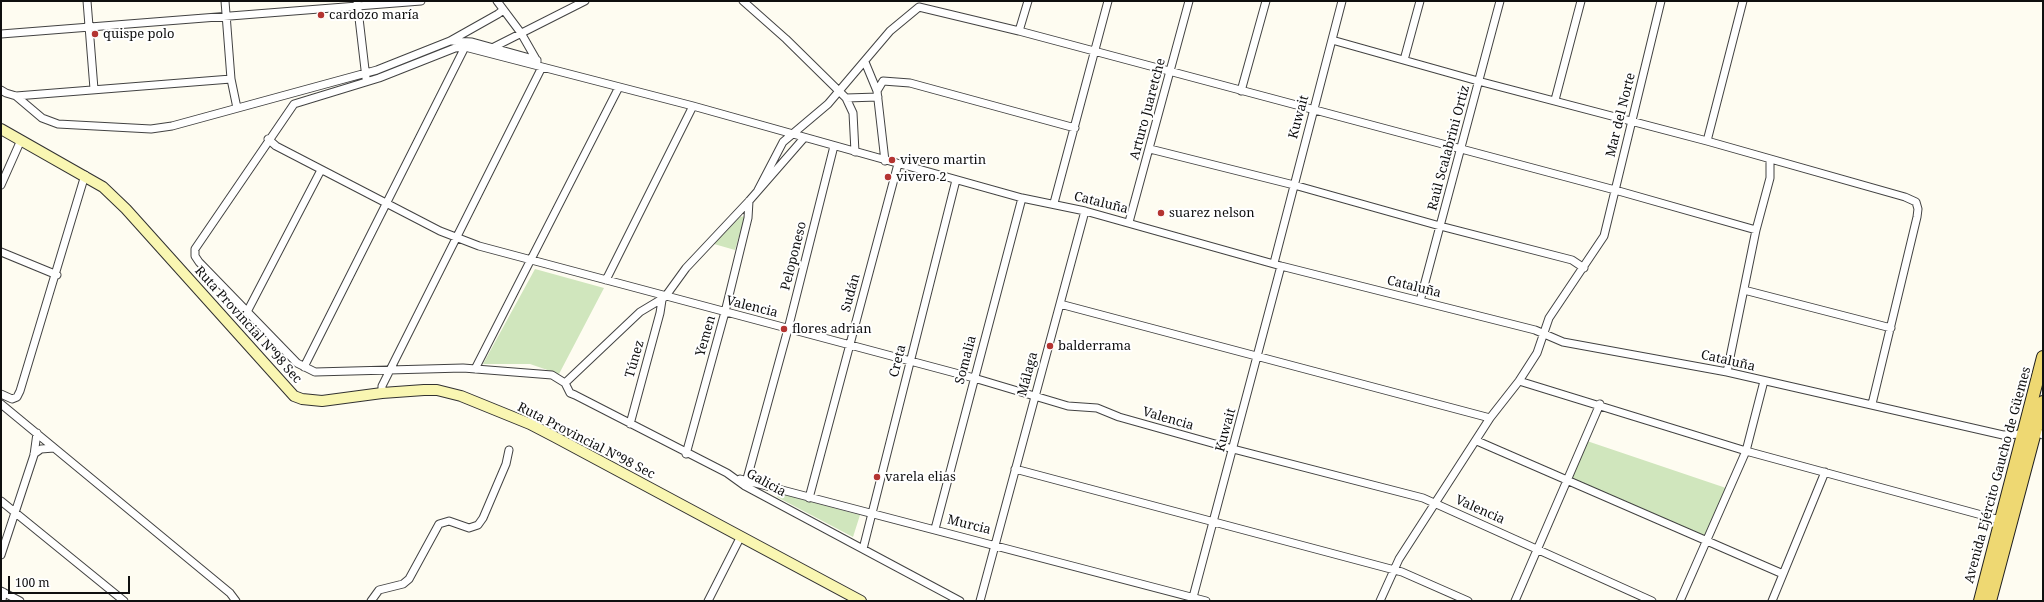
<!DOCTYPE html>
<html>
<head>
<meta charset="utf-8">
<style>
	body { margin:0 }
	#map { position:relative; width:2044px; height:602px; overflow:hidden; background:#fefcf1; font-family:"Noto Serif",serif }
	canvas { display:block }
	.frame { position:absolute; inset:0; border:2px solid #0f0f0f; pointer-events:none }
	.scale { position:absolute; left:8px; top:576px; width:122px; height:18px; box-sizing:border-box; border:2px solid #0f0f0f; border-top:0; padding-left:5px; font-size:12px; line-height:14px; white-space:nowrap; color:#0f0f0f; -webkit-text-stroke:3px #fff; paint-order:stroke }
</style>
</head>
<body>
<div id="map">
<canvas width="2044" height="602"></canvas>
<div class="frame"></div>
<div class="scale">100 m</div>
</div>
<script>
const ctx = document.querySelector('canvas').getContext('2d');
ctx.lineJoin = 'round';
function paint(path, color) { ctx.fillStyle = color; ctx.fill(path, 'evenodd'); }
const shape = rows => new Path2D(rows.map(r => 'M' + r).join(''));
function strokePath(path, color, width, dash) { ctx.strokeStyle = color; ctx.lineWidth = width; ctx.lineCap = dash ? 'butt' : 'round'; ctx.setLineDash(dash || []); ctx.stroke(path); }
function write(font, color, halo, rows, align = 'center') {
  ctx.font = font + ' "Noto Serif",serif'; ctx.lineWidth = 4; ctx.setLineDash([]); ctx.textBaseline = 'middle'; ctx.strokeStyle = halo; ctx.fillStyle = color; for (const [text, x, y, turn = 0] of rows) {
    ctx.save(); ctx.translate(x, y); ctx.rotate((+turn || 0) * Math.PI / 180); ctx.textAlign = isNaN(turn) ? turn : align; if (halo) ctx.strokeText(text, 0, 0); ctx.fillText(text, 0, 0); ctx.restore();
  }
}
const green = shape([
	[745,216,735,250,714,244,740,217],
	[535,269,604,288,559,374,530,364,483,364],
	[1587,441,1726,488,1706,538,1571,479],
	[778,493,860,515,853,537,777,497]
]);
const street = shape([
	[87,1,94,89],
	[225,1,231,79,237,108],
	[357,1,366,78],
	[497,1,521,33,537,61],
	[743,1,786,39,846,98,853,113,855,152],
	[1019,31,1028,1],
	[1,34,421,1],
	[1332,40,1478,81,1707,141,1905,197,1916,202,1918,209,1917,217,1872,404],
	[452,41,472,42,537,60],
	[492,48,585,1],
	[1404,60,1420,1],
	[865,62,877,91],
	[1,90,6,93,16,96,231,79],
	[1241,91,1266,1],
	[16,96,42,118,58,124,151,129,172,126,377,70,450,41,498,14,503,10],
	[846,98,878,97],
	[1555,100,1581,1],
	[268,139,276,146,440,231,479,246,974,378,1068,406,1097,408,1119,417,1233,449,1423,498,1652,601],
	[1707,141,1743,1],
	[1150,149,1294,185,1440,226,1572,260,1584,268],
	[885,161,877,91,883,81,910,83,1075,128],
	[1,185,21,140],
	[758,190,783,142,828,104,890,31,919,7,1019,31,1615,190,1756,230],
	[1054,203,1108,1],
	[1129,222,1189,1],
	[1,252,57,275],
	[1274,263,1342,1],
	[606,280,693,106],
	[1744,290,1891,328],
	[1420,301,1500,1],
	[1060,304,1490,418],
	[247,312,321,170],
	[304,367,465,47],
	[475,369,619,87],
	[1727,372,1756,230,1770,178,1770,159],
	[1519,381,1746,451,2000,520],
	[565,383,640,312,665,297,686,268,749,201,804,138],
	[382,393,382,386,390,370,542,67],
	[1,394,12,399,17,397,20,391,85,175],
	[1,404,230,593,236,601],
	[630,424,660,313,662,300],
	[1477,441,1783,574],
	[34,454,41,449,54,448],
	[686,454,725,312,748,218,749,201],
	[1015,469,1402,572,1468,601],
	[740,479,1206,601],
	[745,486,788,329,834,146],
	[809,498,898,164],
	[1,501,124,601],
	[935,529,1022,198],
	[863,549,956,180],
	[1,555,34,455,37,433],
	[1,591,20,601],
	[2,601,3,592],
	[371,601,379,590,403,584,409,579,439,524,449,521,469,528,478,525,483,518,506,464,509,450],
	[708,601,740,538],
	[960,601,745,486,727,473,575,395,570,393,565,383,552,375,463,368,315,372,297,363,199,262,195,256,195,249,294,104,379,78,455,48,465,47,693,106,1022,198,1085,211,1281,266,1535,330,1563,342,1727,372,2003,435,2039,433,2043,435],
	[980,601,1085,211],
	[1192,601,1281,266],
	[1380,601,1399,559,1490,418,1519,381,1537,353,1549,318,1604,236,1661,1],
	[1515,601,1600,404],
	[1680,601,1746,451,1764,381],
	[1772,601,1825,472]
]);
const secondary = shape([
	[1,129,103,187,126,209,294,396,302,399,322,401,382,393,424,390,437,390,461,396,530,424,555,437,861,601]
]);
const primary = shape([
	[1980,601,2043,357],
	[1990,601,2043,402]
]);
const markers = [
	[321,15,4,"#b43431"],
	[95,34,4,"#b43431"],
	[892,160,4,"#b43431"],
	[888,177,4,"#b43431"],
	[1161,213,4,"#b43431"],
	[784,329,4,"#b43431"],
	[1050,346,4,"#b43431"],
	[877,477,4,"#b43431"]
];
const poiNames = [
	["cardozo maría",329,15],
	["quispe polo",103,34],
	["vivero martin",900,160],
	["vivero 2",896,177],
	["suarez nelson",1169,213],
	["flores adrian",792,329],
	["balderrama",1058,346],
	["varela elias",885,477]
];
const streetNames = [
	["Arturo Juaretche",1148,109,-75],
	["Mar del Norte",1621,115,-76],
	["Kuwait",1299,117,-75],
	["Raúl Scalabrini Ortiz",1449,148,-75],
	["Cataluña",1101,203,14],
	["Peloponeso",794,256,-76],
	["Cataluña",1414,287,14],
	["Sudán",851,293,-75],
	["Valencia",752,307,14],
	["Ruta Provincial Nº98 Sec",248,325,48],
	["Yemen",706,336,-74],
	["Túnez",635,359,-74],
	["Somalia",966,360,-75],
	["Creta",898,361,-76],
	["Cataluña",1728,361,13],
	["Málaga",1028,374,-75],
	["Valencia",1168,419,16],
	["Kuwait",1226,430,-75],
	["Ruta Provincial Nº98 Sec",586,441,27],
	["Avenida Ejército Gaucho de Güemes",1998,475,-75],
	["Galicia",766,483,29],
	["Valencia",1480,510,24],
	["Murcia",969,525,14]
];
paint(green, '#d0e6bd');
strokePath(street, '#424242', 9);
strokePath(secondary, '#313131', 12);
strokePath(primary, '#202020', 14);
strokePath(street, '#fff', 7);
strokePath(secondary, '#f9f6b2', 10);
strokePath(primary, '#eed872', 12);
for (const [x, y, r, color] of markers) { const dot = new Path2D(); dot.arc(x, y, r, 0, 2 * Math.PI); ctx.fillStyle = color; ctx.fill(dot); strokePath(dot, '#fff', 1.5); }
write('13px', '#0f0f0f', '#fff', poiNames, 'left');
write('13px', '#0f0f0f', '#fff', streetNames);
</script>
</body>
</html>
